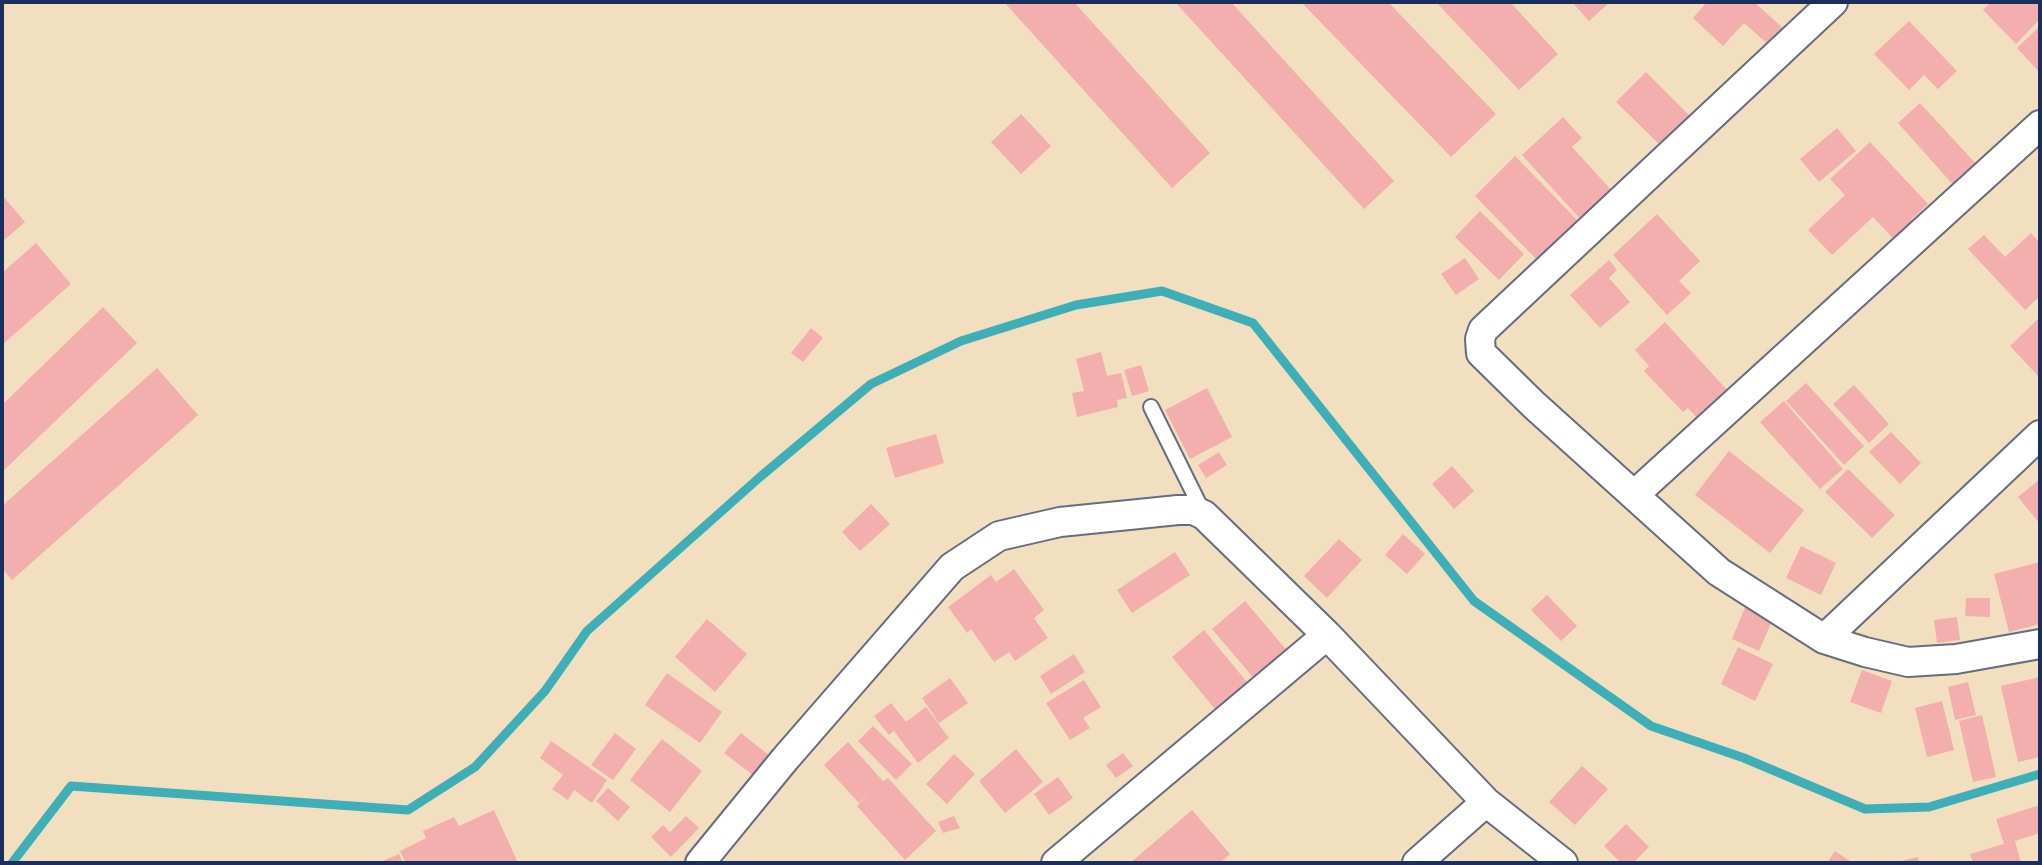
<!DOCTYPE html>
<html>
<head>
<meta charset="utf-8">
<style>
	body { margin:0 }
	#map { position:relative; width:2042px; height:865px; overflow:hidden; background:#f2dfbf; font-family:"Indie Flower",sans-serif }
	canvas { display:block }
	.frame { position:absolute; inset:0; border:4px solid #1b2f5e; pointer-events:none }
</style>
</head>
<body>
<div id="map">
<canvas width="2042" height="865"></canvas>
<div class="frame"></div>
</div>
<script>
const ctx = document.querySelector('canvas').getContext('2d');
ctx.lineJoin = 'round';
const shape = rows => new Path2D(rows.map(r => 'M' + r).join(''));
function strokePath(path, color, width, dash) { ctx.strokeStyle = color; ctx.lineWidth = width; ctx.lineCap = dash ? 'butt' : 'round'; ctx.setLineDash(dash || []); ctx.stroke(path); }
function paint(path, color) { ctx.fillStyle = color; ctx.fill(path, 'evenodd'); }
const stream = shape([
	[12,863,71,786,408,810,475,767,545,691,587,631,760,477,871,384,961,341,1076,305,1162,291,1253,323,1474,601,1651,726,1744,758,1865,809,1929,807,2040,774]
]);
const building = shape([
	[1004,2,1074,2,1210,153,1172,188],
	[1175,2,1231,2,1394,181,1364,209],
	[1301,2,1388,2,1496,114,1451,157],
	[1436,2,1510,2,1558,54,1519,90],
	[1572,2,1610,2,1589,21],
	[1707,2,1754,2,1784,29,1769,45,1744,23,1723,46,1693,18],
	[1991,2,2040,2,2040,19,2016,44,1983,10],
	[1909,21,1957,71,1938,89,1924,75,1909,90,1874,54],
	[2040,26,2040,73,2017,48],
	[1646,72,1692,118,1663,148,1616,102],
	[1920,103,1978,166,1955,187,1898,123],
	[1021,114,1051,146,1021,174,991,142],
	[1563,117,1582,138,1572,147,1615,194,1584,223,1522,155],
	[1837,128,1856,151,1819,182,1800,159],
	[1870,142,1928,204,1911,220,1922,231,1903,249,1873,217,1832,255,1808,230,1845,195,1830,179],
	[1515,156,1580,223,1540,263,1475,196],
	[2,195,25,222,2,242],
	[1480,211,1524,254,1499,280,1455,237],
	[1657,214,1700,261,1679,281,1691,293,1667,315,1613,255],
	[2031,233,2040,243,2040,296,2025,310,1968,249,1984,235,2005,257],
	[36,243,71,284,2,345,2,273],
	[1465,258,1479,279,1456,295,1441,274],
	[1609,260,1617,270,1609,278,1630,302,1600,328,1570,295],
	[103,307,137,343,2,472,2,405],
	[2040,317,2040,378,2010,346],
	[1665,322,1728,391,1698,419,1688,408,1683,412,1644,371,1649,366,1635,350],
	[811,328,823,338,803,362,791,353],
	[1101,352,1107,376,1121,373,1127,398,1117,400,1118,407,1077,417,1072,393,1084,391,1076,359],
	[1141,365,1149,391,1132,396,1124,370],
	[157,368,198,415,12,580,2,568,2,506],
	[1806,383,1864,446,1844,465,1786,401],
	[1854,385,1889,424,1869,443,1833,404],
	[1207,388,1232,437,1190,459,1165,410],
	[1784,401,1843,469,1820,489,1760,422],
	[1891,432,1921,463,1900,484,1869,452],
	[936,434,944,463,895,478,886,448],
	[1729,451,1804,510,1770,553,1695,495],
	[1219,452,1227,465,1206,478,1198,465],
	[1452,466,1474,491,1454,509,1432,484],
	[1848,469,1895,515,1872,538,1825,492],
	[2040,479,2040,524,2018,497],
	[871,504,890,524,860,551,842,532],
	[1403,534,1425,554,1407,574,1385,555],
	[1339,539,1362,560,1327,598,1304,576],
	[1801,546,1836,563,1821,595,1786,578],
	[1175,552,1190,575,1132,613,1117,590],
	[2040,562,2040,624,2009,632,1994,574],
	[1014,569,1044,610,1034,618,1048,638,1015,661,1009,652,994,662,971,629,967,633,948,607,991,575,996,582],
	[1547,595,1577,626,1561,641,1531,610],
	[1966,598,1990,598,1990,617,1965,616],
	[1245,601,1295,660,1263,689,1212,629],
	[1746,605,1774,616,1759,651,1732,639],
	[1957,617,1960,640,1937,643,1934,620],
	[707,619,747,654,715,692,675,657],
	[1204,630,1256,693,1224,720,1172,657],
	[1738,647,1773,664,1755,701,1721,684],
	[1074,654,1085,672,1051,694,1040,676],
	[1862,670,1892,681,1881,713,1850,702],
	[667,673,722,712,700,743,645,705],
	[2040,677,2040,757,2018,762,2001,686],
	[950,678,968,703,939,723,922,698],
	[1084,680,1101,707,1083,718,1090,728,1070,740,1046,703],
	[1968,682,1976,715,1955,720,1948,687],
	[1942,701,1954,750,1927,757,1915,708],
	[891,703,906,722,926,707,949,738,918,763,894,731,889,735,874,716],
	[1982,715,1996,777,1973,782,1959,721],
	[873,726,912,764,896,780,858,741],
	[615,733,636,749,613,780,591,765],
	[741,733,770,756,754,776,724,753],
	[662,739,702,771,670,812,630,780],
	[551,741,607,780,592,803,574,790,568,800,552,789,563,775,540,758],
	[848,742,883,781,888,778,936,831,905,860,857,806,870,793,859,803,824,765],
	[1016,749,1043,782,1005,813,979,781],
	[1123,753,1133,766,1116,778,1106,765],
	[954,754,975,774,947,804,926,784],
	[1582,766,1608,789,1575,825,1549,802],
	[1058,777,1073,798,1049,815,1034,794],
	[608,788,630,807,618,821,596,801],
	[2040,805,2040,833,2015,841,2021,863,1973,863,1970,854,2004,844,1996,819],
	[494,810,518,863,406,863,400,851,426,838,423,831,454,817,459,826],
	[1192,810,1230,854,1220,863,1130,863],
	[686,816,699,828,671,857,651,837,663,825,670,832],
	[954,816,960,828,943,833,938,822],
	[1626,824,1649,847,1633,863,1621,863,1604,846],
	[1835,851,1853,863,1827,863],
	[399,854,403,863,378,863],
	[1918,857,1919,863,1897,863,1897,862]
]);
const service = shape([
	[1151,407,1204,514]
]);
const minor = shape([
	[1833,2,1483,330,1480,339,1481,353,1534,405,1719,572,1824,639,1865,652,1908,662,1956,659,2040,644],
	[1634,495,2040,125],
	[1824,639,2040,435],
	[700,863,785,759,952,567,999,536,1060,522,1178,510,1193,510,1204,515,1327,635,1486,802,1563,863],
	[1056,863,1327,635],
	[1417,863,1486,802]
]);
strokePath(stream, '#3eafb7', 9);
paint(building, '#f2afae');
strokePath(service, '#666d80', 18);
strokePath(minor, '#666d80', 32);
strokePath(service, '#fff', 14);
strokePath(minor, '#fff', 28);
</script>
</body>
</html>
